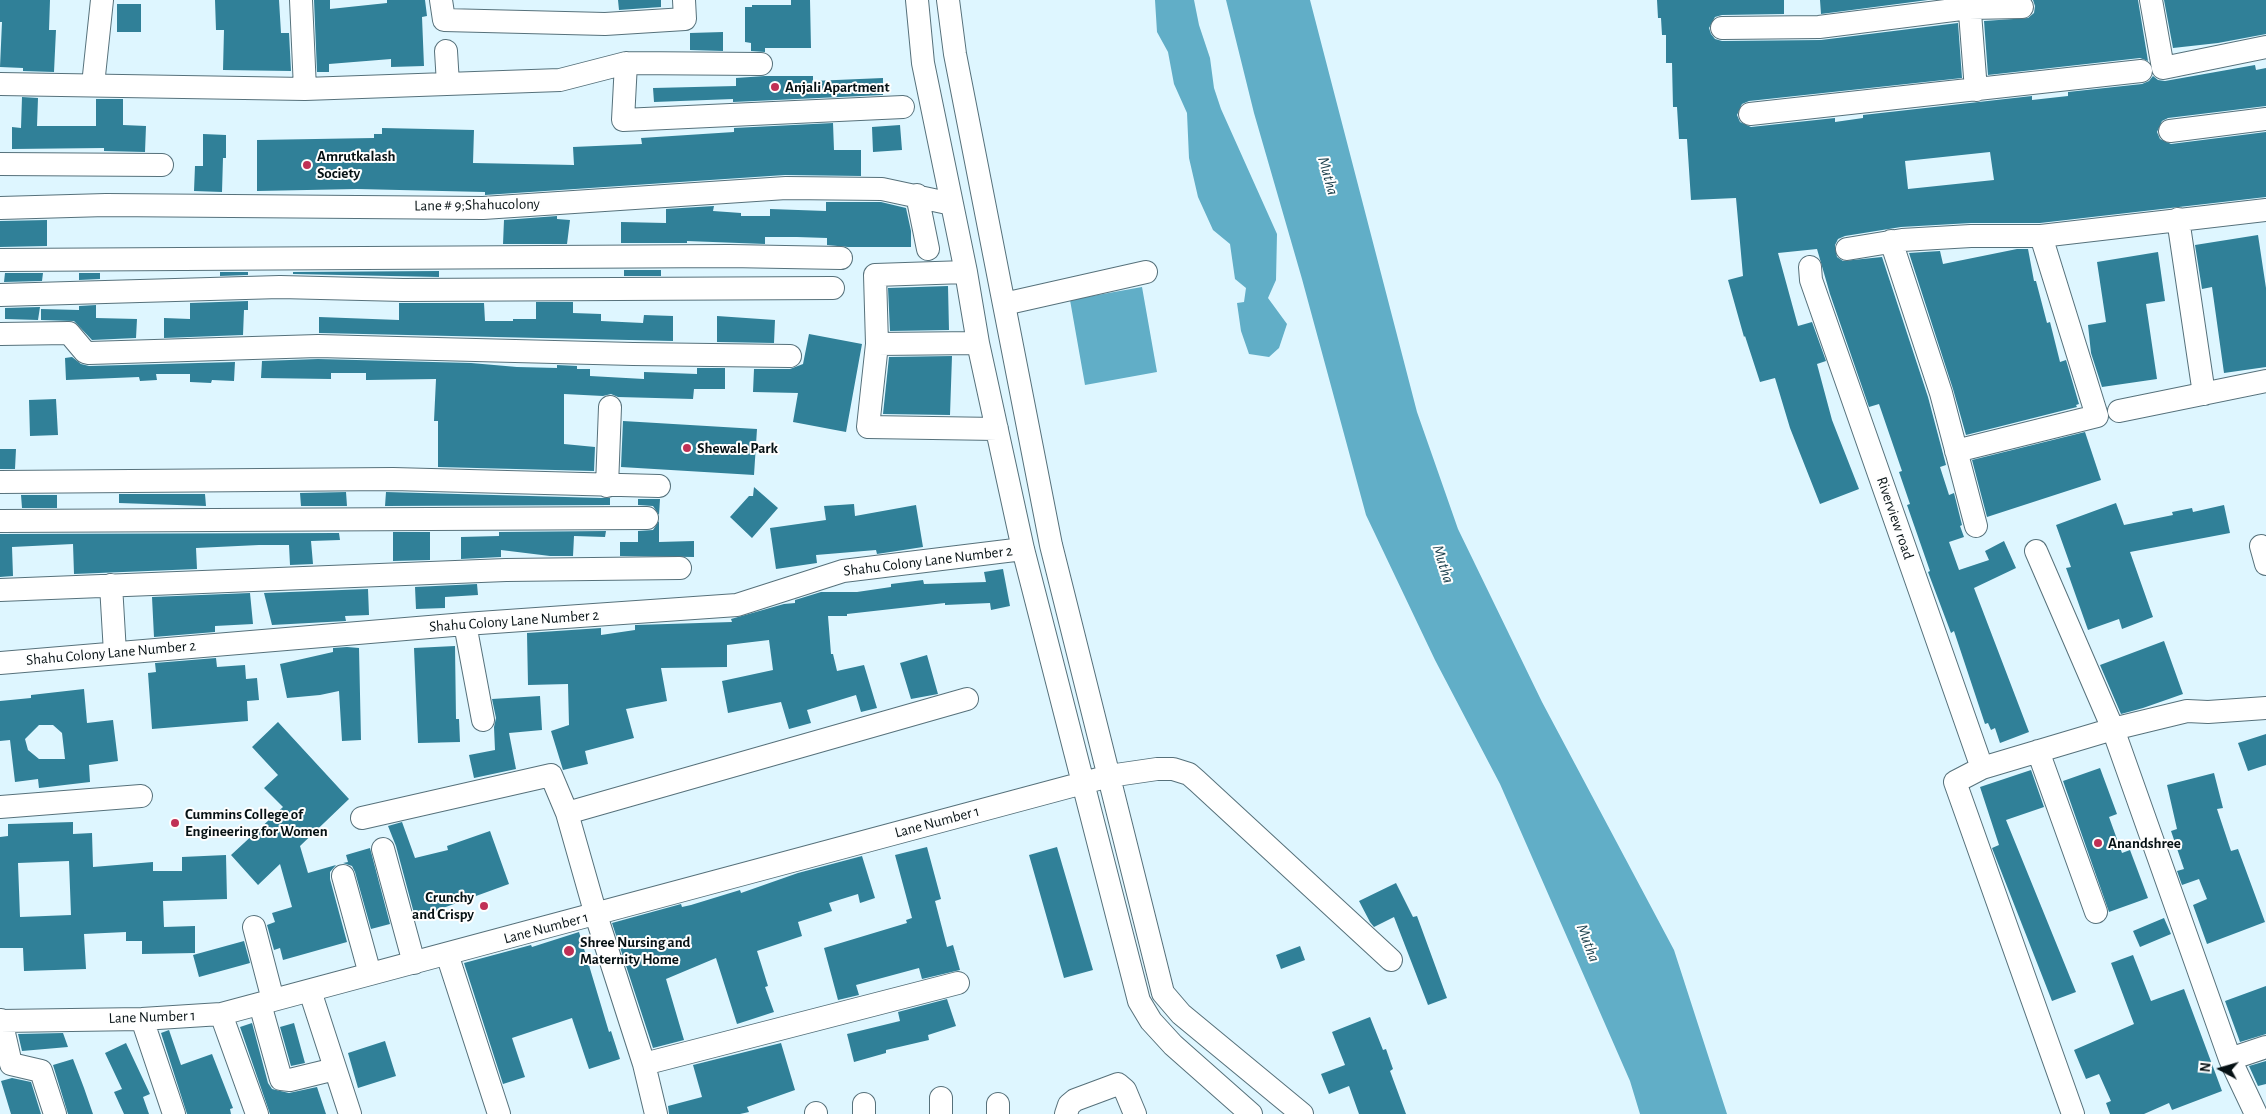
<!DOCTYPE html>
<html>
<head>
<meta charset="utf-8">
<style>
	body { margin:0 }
	#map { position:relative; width:2266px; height:1114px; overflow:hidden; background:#def6ff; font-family:"Alegreya Sans",sans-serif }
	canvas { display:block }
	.north { position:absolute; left:2196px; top:1044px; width:50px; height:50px; -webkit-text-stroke:4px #fefefe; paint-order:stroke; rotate:276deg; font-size:14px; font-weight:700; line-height:20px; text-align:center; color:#061114 }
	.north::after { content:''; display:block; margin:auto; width:18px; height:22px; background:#061114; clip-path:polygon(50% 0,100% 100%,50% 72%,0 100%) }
</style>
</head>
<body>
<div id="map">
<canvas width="2266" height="1114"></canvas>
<div class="north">N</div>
</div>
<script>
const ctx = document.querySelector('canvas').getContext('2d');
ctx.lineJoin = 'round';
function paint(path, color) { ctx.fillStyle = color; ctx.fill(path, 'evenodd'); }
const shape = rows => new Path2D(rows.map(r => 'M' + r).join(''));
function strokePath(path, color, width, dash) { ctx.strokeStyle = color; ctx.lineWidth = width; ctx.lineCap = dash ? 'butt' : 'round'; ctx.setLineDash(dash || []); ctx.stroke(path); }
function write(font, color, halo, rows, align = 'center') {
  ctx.font = font + ' "Alegreya Sans",sans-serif'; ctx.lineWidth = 4; ctx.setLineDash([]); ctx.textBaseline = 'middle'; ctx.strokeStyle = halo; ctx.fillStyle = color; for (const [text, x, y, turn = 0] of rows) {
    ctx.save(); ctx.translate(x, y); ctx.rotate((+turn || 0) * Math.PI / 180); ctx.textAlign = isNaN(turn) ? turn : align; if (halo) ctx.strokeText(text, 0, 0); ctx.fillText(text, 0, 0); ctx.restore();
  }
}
const water = shape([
	[1155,0,1194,0,1199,25,1210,58,1214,88,1221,109,1277,234,1276,280,1268,298,1287,324,1279,348,1269,357,1249,354,1241,331,1237,303,1244,302,1246,288,1235,279,1230,244,1213,230,1198,197,1189,158,1187,113,1174,84,1168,52,1157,32],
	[1226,0,1310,0,1417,412,1458,529,1542,702,1674,950,1727,1114,1640,1114,1630,1081,1500,784,1435,660,1366,515,1302,279,1254,113],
	[1142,287,1157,372,1085,385,1070,300]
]);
const building = shape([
	[0,0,50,0,49,30,56,30,54,72,23,71,23,68,0,67,2,22,0,22],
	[215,0,279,0,281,33,289,33,291,71,223,70,224,30,216,30],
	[314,0,330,0,330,9,387,3,387,0,425,0,427,16,422,17,424,66,391,67,391,59,329,64,329,72,317,72],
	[618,0,661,0,661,7,619,10],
	[791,0,810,0,811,48,765,48,765,52,751,51,751,43,745,42,745,7,752,7,752,5,791,5],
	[1657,0,1784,0,1784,14,1722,15,1715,17,1709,28,1711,34,1715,39,1722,41,1821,40,1958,23,1962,78,1749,101,1742,104,1737,115,1740,122,1751,127,1835,118,1835,122,1863,118,1863,115,2032,96,2032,100,2068,96,2068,92,2142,84,2149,81,2153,76,2158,80,2165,81,2255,65,2256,70,2266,68,2266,106,2168,118,2162,121,2157,132,2160,139,2171,144,2266,132,2266,197,2040,223,1971,223,1901,227,1845,236,1838,239,1835,245,1837,257,1843,261,1882,257,1928,397,1946,465,1940,467,1949,495,1954,493,1962,525,1960,526,1964,537,1949,542,1959,570,1989,560,1985,551,2004,541,2016,568,1974,588,2029,732,2000,743,1995,728,1991,730,1988,723,1985,724,1954,631,1951,633,1928,572,1930,571,1907,505,1910,504,1899,472,1902,471,1879,404,1869,407,1830,294,1817,249,1778,253,1798,326,1812,322,1826,361,1817,364,1832,420,1859,489,1820,504,1790,428,1775,378,1760,382,1745,336,1744,337,1728,280,1743,276,1736,198,1691,200,1687,139,1679,139,1677,107,1673,107,1672,63,1666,63,1666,35,1662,35,1661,18,1658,18],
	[1990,152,1994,180,1908,189,1905,161],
	[1820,0,1928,0,1821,14],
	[2033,0,2138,0,2148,61,2140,58,1988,75,1984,21,2028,18,2034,13,2035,6],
	[2164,0,2266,0,2266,34,2218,43,2173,48],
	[117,4,141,4,141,32,117,32],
	[723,32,723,51,690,50,690,33],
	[765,76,813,76,813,81,883,78,883,95,733,102,733,99,654,102,653,88,736,86,736,78],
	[22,97,38,98,37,126,96,126,96,99,123,99,123,125,146,126,145,152,104,151,104,148,12,149,12,127,21,128],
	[833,123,834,150,861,150,861,176,785,175,485,195,485,192,357,189,257,191,257,140,374,138,374,134,382,134,382,128,474,130,473,163,574,165,573,147,642,144,641,138,734,132,734,128],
	[900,125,902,150,873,152,872,127],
	[203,134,226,135,226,158,223,158,222,192,194,191,195,166,203,166],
	[826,202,881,202,906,208,911,231,911,247,848,247,827,245,827,238,797,237,765,237,765,244,687,241,687,243,621,243,621,222,666,223,666,209,714,206,713,211,741,213,741,216,770,216,770,209,826,211],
	[557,216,557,219,570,220,567,244,503,244,504,220],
	[47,220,47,246,0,247,0,221],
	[2258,235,2266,288,2266,367,2224,373,2212,287,2202,289,2195,245],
	[2017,249,2028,249,2034,281,2036,281,2047,323,2050,322,2060,362,2066,360,2079,404,2076,405,2077,407,1966,435,1953,389,1909,253,1940,251,1943,264],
	[2158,252,2165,301,2146,304,2157,379,2102,387,2091,353,2088,325,2106,322,2097,262],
	[624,270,661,270,661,276,624,276],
	[439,271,439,277,293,274,293,272],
	[220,272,248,272,248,275,220,276],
	[5,273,43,273,42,281,4,282],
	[79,273,100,273,100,279,79,280],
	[948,286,949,330,890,331,888,288],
	[248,301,248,310,244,310,243,335,164,338,164,318,190,319,190,303],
	[536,302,573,302,573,313,601,314,601,321,643,323,644,315,673,316,673,341,319,333,319,317,399,320,399,303,484,303,485,321,513,321,513,319,536,319],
	[96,305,96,318,137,319,136,338,92,340,74,321,41,320,41,309,79,310,79,306],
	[40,307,38,320,5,319,5,308],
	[717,316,775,320,774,343,717,342],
	[809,334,862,344,846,432,793,422,798,393,753,392,754,369,790,369,803,364],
	[952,356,950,415,883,414,889,357],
	[72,357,81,364,89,366,235,362,234,381,212,380,211,383,190,382,190,374,156,374,157,380,140,381,139,377,66,380,65,358],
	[318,359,471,363,517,367,557,368,557,365,577,366,577,369,590,369,590,376,644,379,644,372,697,374,697,368,725,368,725,389,694,389,693,399,618,397,611,394,603,396,564,394,564,444,595,447,594,471,438,467,438,421,434,421,436,379,366,380,366,373,331,373,331,379,261,378,262,361],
	[56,399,58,435,30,436,29,400],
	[623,421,757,429,754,475,621,467],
	[2085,432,2101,480,1987,517,1972,460],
	[0,449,16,449,15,469,0,469],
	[754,487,778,508,752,538,730,517,749,496,753,496],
	[346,492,347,506,301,506,300,493],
	[386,492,601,498,610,498,610,505,385,506],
	[119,494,205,494,206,506,119,503],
	[21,495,57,495,57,508,22,508],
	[638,499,660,499,659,515,653,506,638,505],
	[2116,503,2124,525,2173,515,2172,512,2192,508,2193,512,2224,505,2230,533,2130,552,2153,617,2122,629,2119,619,2088,630,2066,568,2071,567,2056,525],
	[854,504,855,516,916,505,923,547,877,554,876,550,816,555,817,563,776,569,770,528,826,520,824,506],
	[659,521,659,542,694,541,694,557,620,556,620,542,638,542,638,531,653,530],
	[606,531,605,537,574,536,573,556,550,556,501,550,501,557,461,559,461,537,499,536,499,532],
	[393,532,430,532,430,560,393,561],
	[339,533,340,540,311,541,313,564,290,565,289,545,259,545,196,548,197,569,74,574,73,544,12,547,13,576,0,577,0,534],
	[1003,569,1010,606,991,610,990,603,945,605,945,603,847,614,847,616,828,616,831,654,833,654,837,671,864,665,877,708,861,712,856,695,807,710,811,723,789,729,781,702,728,713,722,681,773,670,769,640,727,645,727,667,661,668,667,701,626,709,634,738,585,751,588,764,563,770,551,731,569,725,568,684,528,685,527,633,601,628,601,635,635,630,635,625,732,622,731,619,784,604,795,603,795,600,821,592,857,592,891,587,891,584,923,580,924,584,986,582,984,572],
	[477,584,478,595,445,597,445,608,416,609,415,587],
	[368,589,369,615,345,616,346,621,272,625,264,593],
	[250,593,253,624,215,626,215,632,154,637,152,597],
	[2164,641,2183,694,2143,708,2121,714,2100,665],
	[455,646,456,719,459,719,460,742,418,743,414,648],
	[347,647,359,648,361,740,342,741,339,691,320,695,287,698,280,664,333,652,333,648],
	[927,655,938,694,911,699,900,663],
	[216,658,217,667,245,665,246,679,257,678,259,700,247,701,248,721,152,729,148,673,156,672,155,663],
	[84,689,87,723,113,720,118,761,89,765,90,782,39,788,38,779,15,782,10,740,0,741,0,701,31,698,31,695],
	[39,725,53,725,62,733,65,759,39,759,28,750,25,739],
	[540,696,542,730,509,733,516,769,474,778,469,755,495,750,494,727,496,718,492,699],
	[278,722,349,799,300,846,308,873,336,865,330,872,330,879,347,942,283,960,280,948,274,950,267,925,275,922,272,913,292,907,280,864,258,885,231,855,283,807,264,788,278,775,252,747],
	[2266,734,2266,765,2248,771,2238,743],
	[2100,768,2117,814,2109,817,2122,853,2130,850,2148,898,2109,912,2063,781],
	[2031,770,2044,807,2006,820,2076,992,2052,1001,1992,848,1999,845,1980,787],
	[2214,773,2223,808,2217,809,2231,851,2238,849,2265,922,2207,944,2193,905,2207,899,2199,879,2182,885,2177,871,2184,869,2171,831,2177,829,2167,785],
	[73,822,73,834,92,833,93,867,153,862,153,871,182,871,182,857,226,855,227,899,163,901,164,927,195,926,195,953,142,954,142,941,126,941,126,932,84,934,86,969,24,971,23,948,0,948,0,837,8,836,8,824],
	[69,861,71,915,20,917,18,863],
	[402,822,415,858,448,850,447,846,490,831,509,884,443,908,443,910,415,917,396,846,388,826],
	[927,847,941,899,935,901,947,947,953,945,960,970,922,979,919,968,856,985,859,995,838,1000,824,948,907,923,906,920,912,918,895,855],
	[1057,847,1093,970,1064,978,1029,855],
	[370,848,390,924,371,929,355,872,352,866,343,863,348,862,346,855],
	[862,856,875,898,860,903,858,894,829,903,832,911,798,922,802,936,757,951,768,986,765,987,774,1012,737,1024,716,958,666,979,684,1040,653,1048,612,923,681,904,682,907,691,905,740,890,741,893,798,873],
	[1396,883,1413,917,1417,916,1447,998,1428,1005,1394,917,1374,927,1370,922,1359,901],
	[2164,918,2171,934,2140,947,2133,931],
	[579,932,609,1032,611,1031,620,1059,589,1069,572,1018,512,1038,525,1077,503,1084,464,963,531,945,532,947],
	[244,941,250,963,199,977,193,955],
	[1300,946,1305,960,1281,969,1276,955],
	[2133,955,2151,1001,2184,989,2222,1091,2172,1110,2169,1103,2144,1114,2110,1114,2106,1103,2111,1101,2099,1074,2086,1079,2074,1050,2134,1024,2111,963],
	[2266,986,2266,1034,2240,1042,2225,1001],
	[947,999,956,1026,928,1035,929,1040,886,1050,886,1053,854,1062,847,1034,900,1021,898,1012],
	[1370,1017,1383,1050,1386,1049,1393,1069,1390,1071,1406,1114,1359,1114,1349,1086,1329,1094,1321,1074,1345,1065,1332,1032],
	[252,1023,268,1083,272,1089,289,1093,317,1087,326,1114,270,1114,240,1027],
	[294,1023,305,1063,291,1066,280,1027],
	[169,1030,181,1065,212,1054,233,1108,230,1109,231,1114,187,1114,161,1033],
	[63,1033,68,1047,22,1051,18,1034],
	[385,1041,396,1076,358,1088,348,1053],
	[126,1043,150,1094,143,1097,149,1114,124,1114,114,1092,122,1089,105,1053],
	[781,1043,795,1090,747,1107,749,1112,740,1114,669,1114,668,1106,702,1097,693,1065],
	[73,1059,84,1088,93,1114,68,1114,53,1065],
	[2266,1061,2266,1084,2258,1086,2249,1066],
	[12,1078,31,1082,41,1114,11,1114,1,1081]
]);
const minor = shape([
	[301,0,305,89],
	[441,0,444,20,605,24,685,19,684,0],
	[917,0,923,63,966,272,978,343,1023,549,1139,1001,1151,1021,1173,1045,1251,1114],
	[948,0,955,54,1051,545,1163,993,1181,1014,1302,1114],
	[1969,0,1976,90],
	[2151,0,2163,68,2266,47],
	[1722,28,1819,27,1969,8,2022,7],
	[446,51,448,84],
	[626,63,623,120,903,107],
	[0,84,305,89,560,80,626,63,761,64],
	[93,85,102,0],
	[1750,114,2141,71],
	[2170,131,2266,119],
	[0,164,162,165],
	[917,195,928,249],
	[0,208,106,205,483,208,786,188,882,189,952,204],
	[2178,219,2204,394],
	[1891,241,1941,393,1976,526],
	[1847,249,1902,240,1971,236,2041,236,2266,210],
	[0,260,729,256,841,258],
	[1810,267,1811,280,1982,768],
	[966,272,875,275,877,344,868,427,997,429],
	[0,295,280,287,403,290,833,288],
	[1004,304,1146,272],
	[0,334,69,333,85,352,89,353,318,346,633,354,790,356],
	[877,344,978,343],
	[2119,411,2266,381],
	[1956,451,2097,416,2041,236],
	[0,482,393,479,659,486],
	[607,486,610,407],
	[0,521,647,518],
	[2261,546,2266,564],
	[2036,551,2113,729,2230,1059,2256,1114],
	[111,585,115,653],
	[0,590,506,570,680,568],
	[465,624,483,720],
	[0,663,465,624,737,605,843,571,1023,549],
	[2038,751,2096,912],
	[0,807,141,796],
	[567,813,967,699],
	[362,818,551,775,567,813,596,915,644,1064,656,1114],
	[383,849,414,963],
	[343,876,370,974],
	[254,927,273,1000],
	[447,954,499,1114],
	[310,991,350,1114],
	[260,1004,281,1079,290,1080,335,1069],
	[221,1014,257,1114],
	[142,1019,174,1114],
	[1,1020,11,1064,41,1071,55,1114],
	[0,1021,142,1019,221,1014,1109,776,1157,769,1173,769,1189,774,1197,781,1391,960],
	[2230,1059,2266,1047],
	[644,1064,958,983],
	[864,1104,864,1114],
	[998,1104,998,1114],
	[816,1114,816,1113],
	[941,1114,941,1098],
	[1066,1114,1069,1105,1075,1100,1118,1084,1125,1090,1135,1114],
	[2073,1114,1955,782,1982,768,2113,729,2187,711,2208,712,2266,708]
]);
const markers = [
	[775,87,5,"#c03055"],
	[307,165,5,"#c03055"],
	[687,448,5,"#c03055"],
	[175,823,5,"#c03055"],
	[2098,843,5,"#c03055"],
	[484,906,5,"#c03055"],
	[569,951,6,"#c03055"]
];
const poiNames = [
	["Anjali Apartment",785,87],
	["Amrutkalash",317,156],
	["Society",317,173],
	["Shewale Park",697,448],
	["Cummins College of",185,814],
	["Engineering for Women",185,831],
	["Anandshree",2108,843],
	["Crunchy",474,897,"right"],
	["and Crispy",474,914,"right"],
	["Shree Nursing and",580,942],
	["Maternity Home",580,959]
];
const streetNames = [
	["Lane # 9;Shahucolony",477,205,-1],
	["Riverview road",1895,518,71],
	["Shahu Colony Lane Number 2",928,561,-7],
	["Shahu Colony Lane Number 2",514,621,-4],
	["Shahu Colony Lane Number 2",111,653,-5],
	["Lane Number 1",937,822,-15],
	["Lane Number 1",546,928,-15],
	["Lane Number 1",152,1017,-2]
];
const waterNames = [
	["Mutha",1328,176,74],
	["Mutha",1443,564,72],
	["Mutha",1588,943,69]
];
paint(water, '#61aec7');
paint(building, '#308098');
strokePath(minor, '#56717b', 24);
strokePath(minor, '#fff', 22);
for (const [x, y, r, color] of markers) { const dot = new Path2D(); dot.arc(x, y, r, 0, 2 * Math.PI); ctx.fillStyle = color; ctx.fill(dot); strokePath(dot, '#fefefe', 2); }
write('bold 15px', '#061114', '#fefefe', poiNames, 'left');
write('15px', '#061114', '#fefefe', streetNames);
write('italic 16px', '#1e424e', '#fefefe', waterNames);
</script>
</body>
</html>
